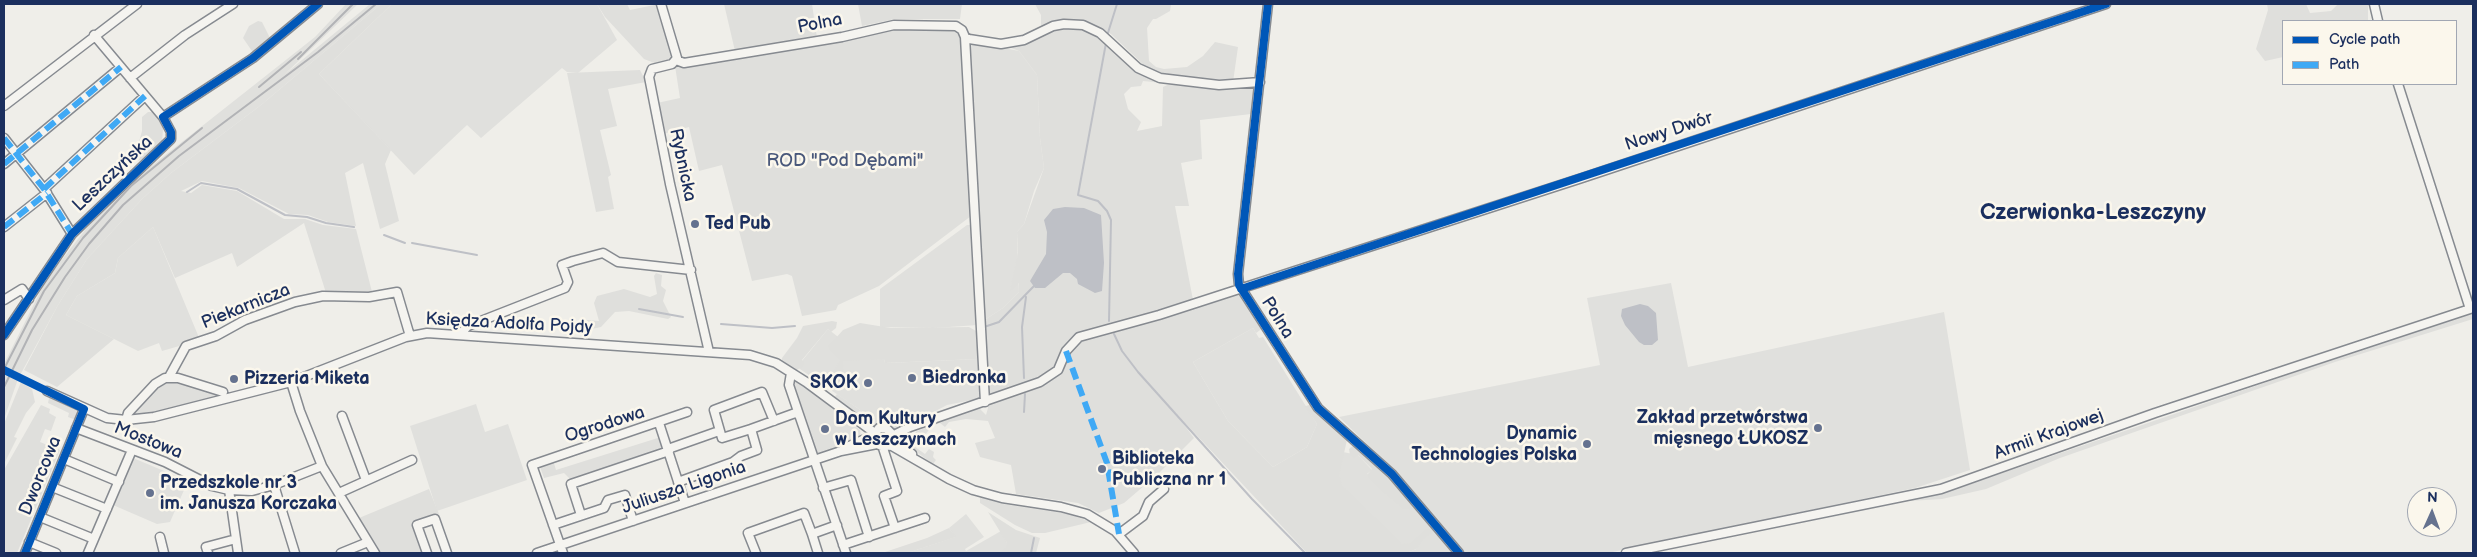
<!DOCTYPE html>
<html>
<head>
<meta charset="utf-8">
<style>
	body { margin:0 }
	#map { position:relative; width:2477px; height:557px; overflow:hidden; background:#efeee9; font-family:"Balsamiq Sans",sans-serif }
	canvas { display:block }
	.frame { position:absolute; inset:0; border:5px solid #1b2f5e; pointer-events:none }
	.legend { position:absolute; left:2282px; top:20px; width:175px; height:65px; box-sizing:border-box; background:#fbf7ec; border:1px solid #a1a7b3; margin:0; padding:6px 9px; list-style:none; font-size:15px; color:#1b2f5e }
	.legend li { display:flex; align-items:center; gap:10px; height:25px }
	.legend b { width:25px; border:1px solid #a1a7b3 }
	.north { position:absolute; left:2407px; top:487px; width:50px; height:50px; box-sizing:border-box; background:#fbf7ec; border:1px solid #a1a7b3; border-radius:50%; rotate:2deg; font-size:14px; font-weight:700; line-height:20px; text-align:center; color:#1b2f5e }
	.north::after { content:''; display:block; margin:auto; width:18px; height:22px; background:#65728f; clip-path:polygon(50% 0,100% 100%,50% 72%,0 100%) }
</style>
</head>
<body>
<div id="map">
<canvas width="2477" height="557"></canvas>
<div class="frame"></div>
<ul class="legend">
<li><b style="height:6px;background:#0057b8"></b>Cycle path</li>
<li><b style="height:6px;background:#3fa9f5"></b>Path</li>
</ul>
<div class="north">N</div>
</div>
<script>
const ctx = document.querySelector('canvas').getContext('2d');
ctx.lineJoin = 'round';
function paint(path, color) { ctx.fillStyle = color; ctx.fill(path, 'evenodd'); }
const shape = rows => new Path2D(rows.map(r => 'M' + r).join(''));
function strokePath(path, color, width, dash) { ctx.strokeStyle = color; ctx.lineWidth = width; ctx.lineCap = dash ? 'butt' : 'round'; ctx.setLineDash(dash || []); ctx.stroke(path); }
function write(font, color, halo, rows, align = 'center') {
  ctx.font = font + ' "Balsamiq Sans",sans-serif'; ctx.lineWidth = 5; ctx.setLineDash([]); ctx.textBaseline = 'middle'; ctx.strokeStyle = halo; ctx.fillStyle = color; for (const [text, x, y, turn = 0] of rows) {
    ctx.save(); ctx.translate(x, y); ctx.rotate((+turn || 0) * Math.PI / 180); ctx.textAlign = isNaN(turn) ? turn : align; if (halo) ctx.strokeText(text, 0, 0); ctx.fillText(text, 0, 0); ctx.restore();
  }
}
const built = shape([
	[346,4,358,4,285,74,370,4,381,4,261,105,171,173,142,199,87,259,58,305,18,379,4,419,4,364,46,280,92,221,135,179,315,37],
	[392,4,597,4,617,40,578,73,567,72,562,68,481,138,467,125,414,175,319,74],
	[973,42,1019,51,1037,75,1040,138,1044,168,1034,191,1024,224,1017,232,1019,292,1003,308,986,319,981,330,970,45],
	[967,225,972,225,978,325,934,328,880,327,880,289],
	[153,227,200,340,162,351,159,343,138,351,66,315,77,296,115,273,118,258],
	[1671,283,1688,367,1944,312,1970,470,1915,488,1608,553,1461,553,1397,473,1339,417,1600,365,1587,298],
	[1253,328,1259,338,1263,337,1317,424,1307,447,1273,467,1228,421,1193,362],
	[828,329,842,340,884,358,885,363,978,359,982,398,947,405,924,417,875,420,797,367],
	[476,404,485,432,508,424,527,480,437,511,410,426],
	[1343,452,1358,455,1372,470,1367,474,1416,507,1455,553,1407,553,1416,549,1404,551,1339,486,1337,478],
	[133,458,188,481,170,522,157,524,113,505],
	[966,514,984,537,965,549,966,551,1001,531,1010,549,1002,553,907,553,955,537,949,528]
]);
const green = shape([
	[381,4,392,4,319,74,391,150,385,164,399,221,380,229,363,163,345,173,356,226,328,222,308,215,289,214,239,188,202,181,181,191,191,193,202,185,237,191,284,219,305,219,323,225,356,229,372,292,326,293,304,223,237,267,232,253,175,278,153,227,118,258,115,273,77,296,66,315,114,339,57,387,24,370,58,305,87,259,142,199,171,173,261,105],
	[597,4,627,4,630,10,659,4,675,51,673,61,657,64,644,59,605,17],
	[724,4,812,4,817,38,735,51],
	[858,4,962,4,960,19,895,19,862,26],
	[1035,4,1171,4,1170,11,1156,19,1153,19,1147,28,1149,61,1156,67,1164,69,1187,67,1203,56,1215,42,1238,47,1233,82,1175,78,1148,69,1111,34,1100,29,1082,22,1059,20,1041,26,1041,15],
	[2267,4,2306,4,2310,13,2331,11,2338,4,2368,4,2368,21,2283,21,2283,57,2265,61,2256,49,2268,10],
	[258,21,262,22,271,40,254,54,243,38,249,26],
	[1059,27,1086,29,1100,36,1142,74,1163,81,1163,83,1143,81,1141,86,1131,87,1124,94,1128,109,1141,122,1137,131,1162,126,1163,87,1172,83,1219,88,1256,86,1251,114,1200,120,1202,159,1181,163,1189,206,1175,206,1193,300,1239,292,1263,328,1256,333,1253,328,1193,362,1228,421,1273,467,1307,447,1317,424,1306,408,1303,407,1312,404,1347,440,1339,475,1342,486,1402,544,1411,543,1427,529,1433,529,1433,532,1423,539,1416,549,1407,553,1307,553,1173,410,1194,438,1159,473,1124,503,1099,513,1078,503,1016,494,1011,465,980,457,975,443,995,438,988,421,966,419,949,422,945,427,940,423,932,426,921,440,915,432,932,425,932,423,978,407,986,415,988,408,981,330,986,319,1003,308,1019,292,1019,283,1010,291,1018,253,1017,232,1024,224,1044,168,1040,138,1037,75,1019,51,1009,47,1036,39],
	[895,28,953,29,962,35,971,216,879,286,838,305,836,310,802,316,792,276,787,274,752,281,722,165,699,171,689,127,663,134,657,103,680,98,675,66],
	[640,70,646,82,608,89,617,126,600,130,611,175,608,177,614,209,596,212,567,73],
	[148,112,154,112,161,121,163,129,162,142,143,159,135,162,135,156,142,131,142,117],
	[656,273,662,275,661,286,666,290,663,301,671,317,668,319,629,311,615,312,601,327,587,330,583,326,587,320,599,321,594,303,597,296,624,289,650,297,657,294,654,276],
	[2473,311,2473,319,2335,362,2060,458,1986,489,1942,499,1893,502,1962,487],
	[832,321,837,322,836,328,831,332,828,329,802,360,805,364,803,366,797,370,792,369,782,363,782,358,797,338,803,326],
	[860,323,891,328,969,327,976,331,978,359,885,363,884,359,843,361,844,386,831,377,840,360,828,347,843,330],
	[794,380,798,380,831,404,841,416,860,430,861,437,835,450,815,456,792,387],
	[21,382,32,389,35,402,26,413,14,437,17,438,4,464,4,424],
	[165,382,179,382,217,394,218,397,157,413,132,415,153,389],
	[837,394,875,420,925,419,895,428,876,425,834,398],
	[49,398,77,410,76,420,68,417,69,413,48,403],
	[41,405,50,409,49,413,56,417,51,431,45,429,40,442,60,450,17,553,4,553,4,470],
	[910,434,911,437,908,442,925,454,929,449,934,452,933,457,936,460,933,464,907,445,906,437],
	[661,437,664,451,572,481,564,473,544,478,539,464,553,460,556,470],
	[1354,445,1389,476,1417,510,1404,509,1380,489,1367,475,1372,469,1358,455,1354,459,1350,455,1349,449],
	[62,449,65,450,22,553,19,553],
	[429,489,439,514,415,522,425,553,379,553,359,518],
	[980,497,1003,504,1069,514,1091,522,1045,533,1032,533,1015,525,980,503],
	[988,512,1016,530,1040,538,1036,553,1000,553,1006,548,1007,543],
	[949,528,956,537,907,553,882,553,927,538]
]);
const water = shape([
	[1065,207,1084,208,1101,215,1104,263,1102,291,1095,293,1078,284,1077,279,1070,273,1063,273,1045,288,1035,288,1030,281,1046,254,1047,232,1044,220,1053,209],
	[1640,304,1648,306,1656,313,1658,340,1652,345,1644,345,1639,342,1625,325,1621,316,1622,309]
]);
const stream = shape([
	[1107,36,1117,4],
	[1106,43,1078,195,1098,201,1107,211,1111,220,1109,321],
	[187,192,201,183,237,189,285,215,307,217,326,223,354,227],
	[384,235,405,243],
	[412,243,477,255],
	[639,309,683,317],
	[721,324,772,328,795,326],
	[984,327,999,322,1034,286],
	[1114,334,1122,351,1138,372,1252,499,1305,553],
	[1024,378,1022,327,1026,297],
	[1024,412,1025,394],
	[1031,553,1034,538]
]);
const minor = shape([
	[661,4,677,58,672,64,652,69,649,77,670,184,709,352],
	[1268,4,1238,274,1239,285,1318,408,1392,474,1459,553],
	[2374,4,2378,21],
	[965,37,985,402],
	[676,60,684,63,842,37,894,25,956,26,962,30,965,37,969,39,1001,44,1024,40,1053,26,1064,24,1083,25,1100,33,1138,68,1160,78,1219,85,1260,82],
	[130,78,185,35,233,4],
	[2398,84,2470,309],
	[4,106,137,4],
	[163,117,253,58,318,4],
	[4,138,44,189,72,234],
	[4,164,121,67],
	[44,189,145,96],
	[4,227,47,193],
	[4,300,22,289,29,299],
	[4,335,72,234,171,139,171,132,163,117,94,35],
	[459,335,468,326,565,288,568,282,562,265,573,261,603,253,618,262,691,270],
	[791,373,789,385,846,553],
	[169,377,186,346,216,336,245,320,295,302,323,296,369,297,397,292,410,336],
	[291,382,300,411,322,466,375,553],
	[47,391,107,418,126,420,154,417,291,382,406,337,427,333,750,355,776,363,806,382,872,431,876,442,879,445,892,446,949,479,973,490,1002,498,1061,507,1087,514,1115,531,1134,553],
	[342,416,366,480],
	[126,420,128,413,155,384,165,378,178,378,223,392],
	[659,423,685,503],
	[76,428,165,462,212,486,229,490,252,491,274,485,322,466],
	[751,429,722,438,714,410,762,392,774,421],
	[874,435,879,428,886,428,891,433,891,439],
	[892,436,910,427,1040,382,1058,370,1066,351,1079,337,1159,315,1582,178,2106,4],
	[892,439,912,454],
	[882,445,897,491,884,496,895,528],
	[845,448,874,435],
	[668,449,719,431],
	[64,459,119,482],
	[678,482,733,462,741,456,757,450,751,429,798,412],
	[274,485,295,553],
	[52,487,107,509],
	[823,488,851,480,869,537],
	[229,490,238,553],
	[339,493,412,460],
	[581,515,571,484,669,451],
	[40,517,94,539],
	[553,525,604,508,608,500,625,495,633,521],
	[1119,534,1143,516,1149,502,1164,489],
	[160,537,164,553],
	[29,542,56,553],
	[843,545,925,518],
	[25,553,84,409],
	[88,553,132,450],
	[208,553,206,547,236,539],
	[341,553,368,542],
	[427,553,417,525,435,519,447,553],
	[537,553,841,451,877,444],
	[563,553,532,465,687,412],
	[756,553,748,533,804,513,812,534],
	[818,553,812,534,837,525],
	[1626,553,1941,489,2155,413,2473,308]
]);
const rail = shape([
	[298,59,353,4],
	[259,87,301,52],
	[4,369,44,291,83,238,131,186,202,128],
	[4,387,32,330,65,277,89,244,123,205,179,156,318,52,376,4]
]);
const quiet = shape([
	[4,138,44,189,72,234],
	[4,164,121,67],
	[44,189,145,96],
	[4,227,47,193],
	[1066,351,1107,463,1119,534]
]);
const cycleway = shape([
	[1268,4,1238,274,1239,285,1318,408,1392,474,1459,553],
	[1241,289,2106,4],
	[4,335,72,234,171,139,171,132,163,117,253,58,318,4],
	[4,370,84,409,25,553]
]);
const markers = [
	[695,224,5,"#65728f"],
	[912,378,5,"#65728f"],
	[234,379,5,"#65728f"],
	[868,383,5,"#65728f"],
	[1818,428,5,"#65728f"],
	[825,429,5,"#65728f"],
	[1587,444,5,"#65728f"],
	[1102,469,5,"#65728f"],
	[150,493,5,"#65728f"]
];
const streetNames = [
	["Polna",820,24,-11],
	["Nowy Dwór",1669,132,-18],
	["Rybnicka",682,165,78],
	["Leszczyńska",113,174,-43],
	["Piekarnicza",246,307,-22],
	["Polna",1277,318,58],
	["Księdza Adolfa Pojdy",509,324,3],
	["Ogrodowa",605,425,-18],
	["Armii Krajowej",2049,435,-20],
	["Mostowa",148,441,22],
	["Dworcowa",41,476,-68],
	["Juliusza Ligonia",684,488,-19]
];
const parkNames = [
	["ROD \"Pod Dębami\"",845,161]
];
const poiNames = [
	["Ted Pub",705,224],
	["Biedronka",922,378],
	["Pizzeria Miketa",244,379],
	["SKOK",858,383,"right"],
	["Zakład przetwórstwa",1808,418,"right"],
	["mięsnego ŁUKOSZ",1808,439,"right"],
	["Dom Kultury",835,419],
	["w Leszczynach",835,440],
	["Dynamic",1577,434,"right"],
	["Technologies Polska",1577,455,"right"],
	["Biblioteka",1112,459],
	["Publiczna nr 1",1112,480],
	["Przedszkole nr 3",160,483],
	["im. Janusza Korczaka",160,504]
];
const districtNames = [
	["Czerwionka-Leszczyny",2093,213]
];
paint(built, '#e0e0dd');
paint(green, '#dfdfdc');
paint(water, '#bec0c6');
strokePath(stream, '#bec0c6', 2);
strokePath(minor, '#868a90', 11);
strokePath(minor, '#f5f4f0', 8);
strokePath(rail, '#b2b3b6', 2);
strokePath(quiet, '#3fa9f5', 6, [12, 6]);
strokePath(cycleway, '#0057b8', 8);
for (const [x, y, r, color] of markers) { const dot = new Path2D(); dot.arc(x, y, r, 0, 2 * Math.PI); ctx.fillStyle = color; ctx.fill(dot); strokePath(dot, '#fbf7ec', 2); }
write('18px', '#1b2f5e', '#fbf7ec', streetNames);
write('18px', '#49587b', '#fbf7ec', parkNames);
write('bold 18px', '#1b2f5e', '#fbf7ec', poiNames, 'left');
write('bold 22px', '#1b2f5e', '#fbf7ec', districtNames);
</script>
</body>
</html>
